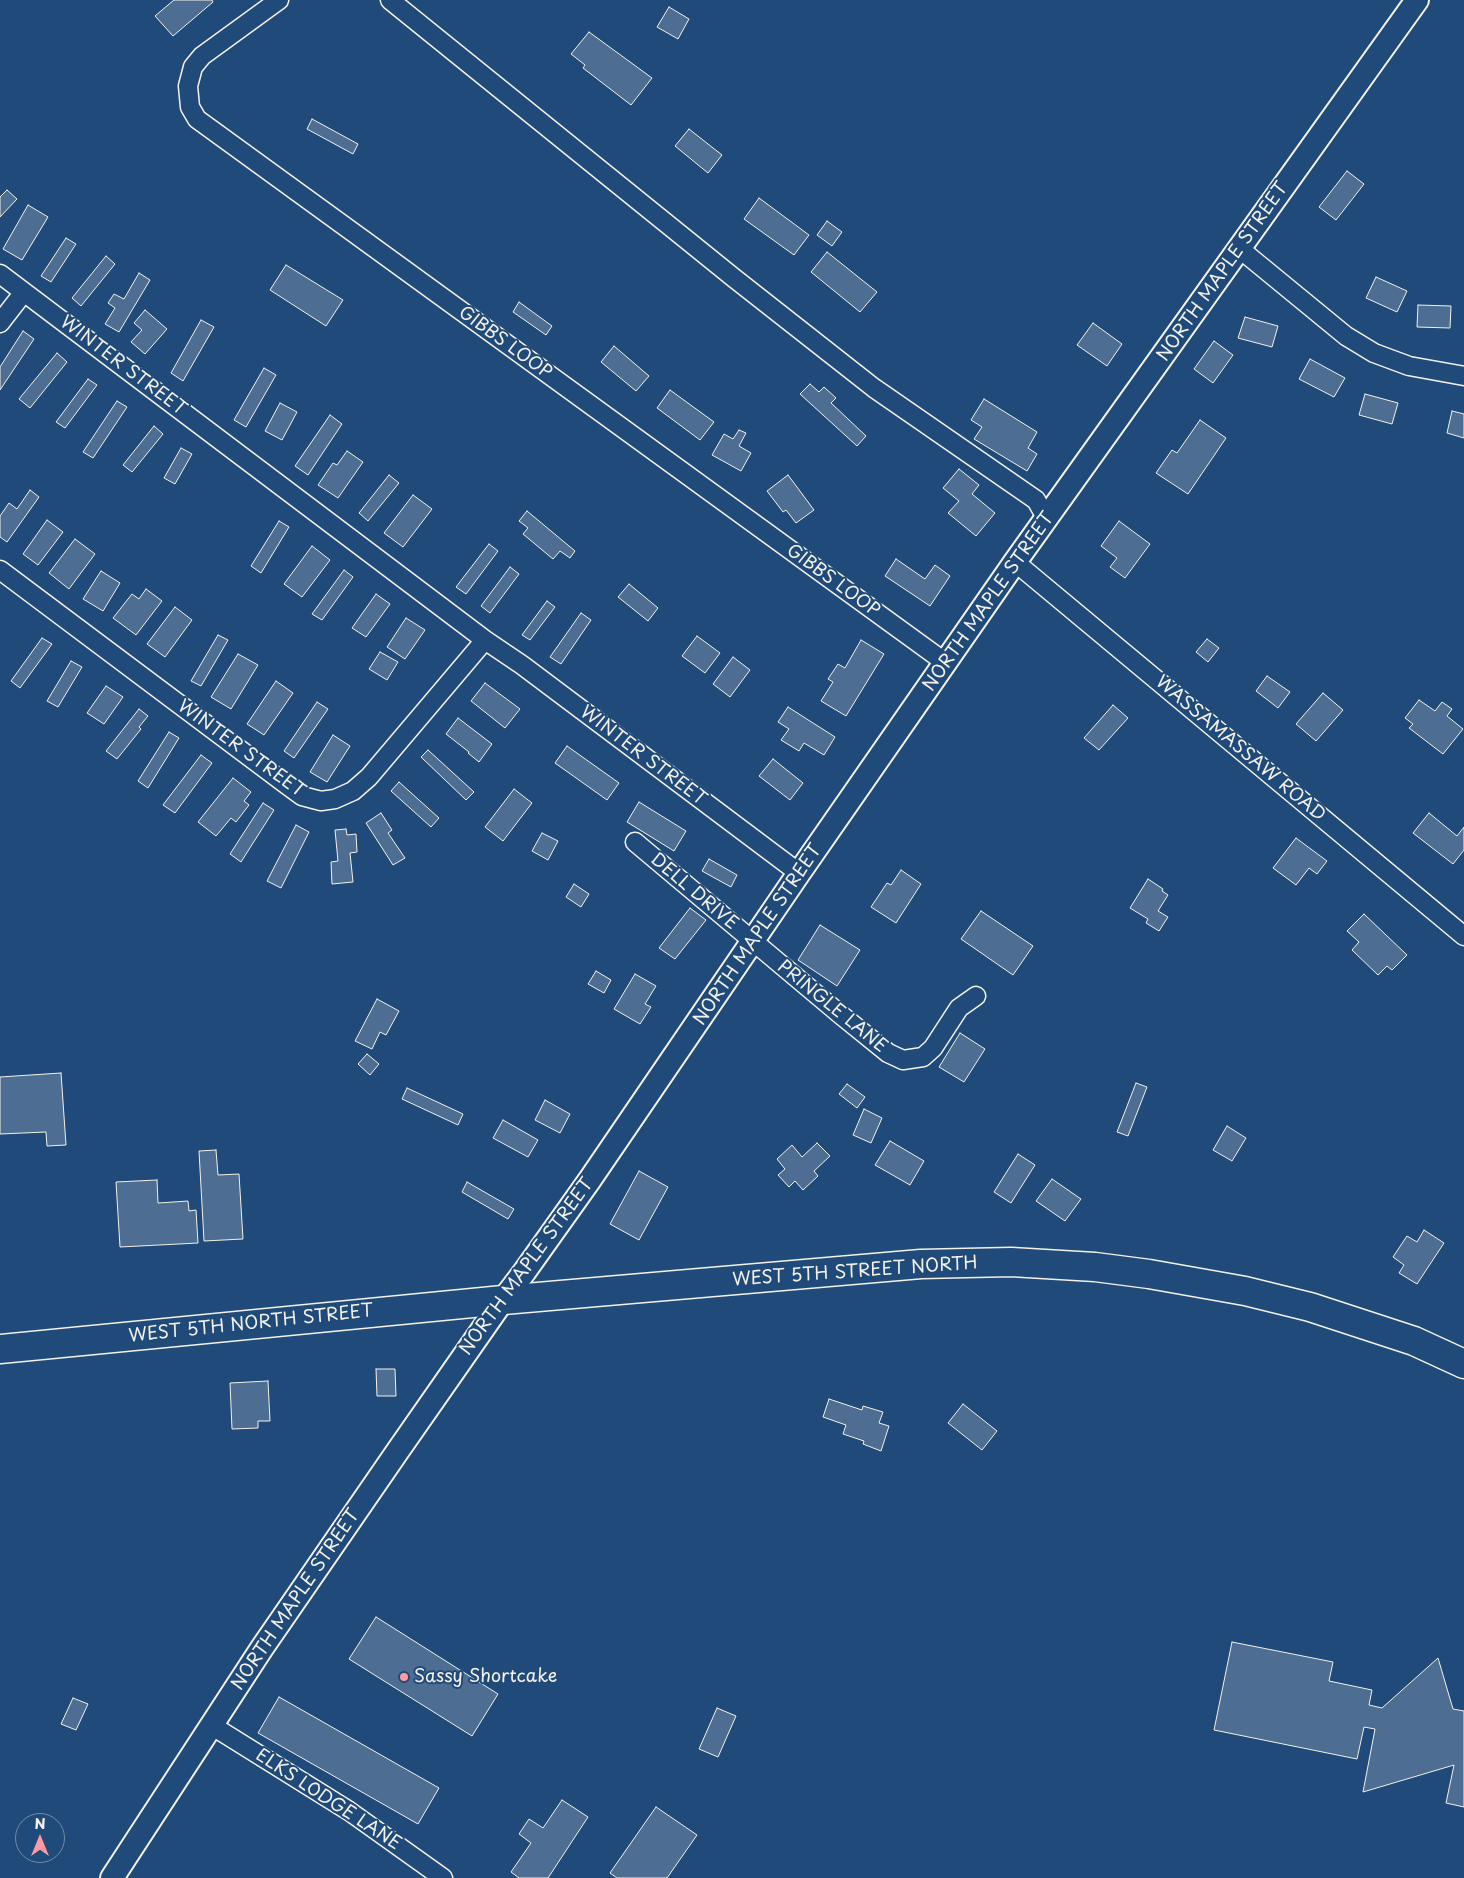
<!DOCTYPE html>
<html>
<head>
<meta charset="utf-8">
<style>
	body { margin:0 }
	#map { position:relative; width:1464px; height:1878px; overflow:hidden; background:#1f4a7a; font-family:"Playpen Sans",sans-serif }
	canvas { display:block }
	.north { position:absolute; left:15px; top:1813px; width:50px; height:50px; box-sizing:border-box; background:#1f4a7a; border:1px solid #748da6; border-radius:50%; rotate:0deg; font-size:14px; font-weight:700; line-height:20px; text-align:center; color:#f4f1e8 }
	.north::after { content:''; display:block; margin:auto; width:18px; height:22px; background:#ff9aa2; clip-path:polygon(50% 0,100% 100%,50% 72%,0 100%) }
</style>
</head>
<body>
<div id="map">
<canvas width="1464" height="1878"></canvas>
<div class="north">N</div>
</div>
<script>
const ctx = document.querySelector('canvas').getContext('2d');
ctx.lineJoin = 'round';
function paint(path, color) { ctx.fillStyle = color; ctx.fill(path, 'evenodd'); }
const shape = rows => new Path2D(rows.map(r => 'M' + r).join(''));
function strokePath(path, color, width, dash) { ctx.strokeStyle = color; ctx.lineWidth = width; ctx.lineCap = dash ? 'butt' : 'round'; ctx.setLineDash(dash || []); ctx.stroke(path); }
function write(font, color, halo, rows, align = 'center') {
  ctx.font = font + ' "Playpen Sans",sans-serif'; ctx.lineWidth = 4; ctx.setLineDash([]); ctx.textBaseline = 'middle'; ctx.strokeStyle = halo; ctx.fillStyle = color; for (const [text, x, y, turn = 0] of rows) {
    ctx.save(); ctx.translate(x, y); ctx.rotate((+turn || 0) * Math.PI / 180); ctx.textAlign = isNaN(turn) ? turn : align; if (halo) ctx.strokeText(text, 0, 0); ctx.fillText(text, 0, 0); ctx.restore();
  }
}
const building = shape([
	[174,0,212,0,213,2,173,36,155,16,174,0],
	[669,7,689,19,678,39,657,27,669,7],
	[589,32,652,78,631,105,583,68,585,65,571,54,589,32],
	[312,119,358,144,353,154,307,129,312,119],
	[689,129,722,155,708,173,675,146,689,129],
	[1347,171,1364,184,1336,220,1319,207,1347,171],
	[7,190,17,199,0,217,0,197,7,190],
	[759,198,809,235,794,255,744,219,759,198],
	[28,205,48,217,22,260,3,249,28,205],
	[827,221,842,232,832,246,817,235,827,221],
	[66,238,76,244,51,282,41,276,66,238],
	[827,252,877,292,860,312,811,272,827,252],
	[106,256,115,264,81,306,72,298,106,256],
	[286,265,343,300,326,326,270,290,286,265],
	[139,273,150,280,119,332,105,324,115,308,108,303,114,294,124,299,139,273],
	[1376,277,1407,291,1397,312,1366,298,1376,277],
	[519,302,552,326,546,335,513,312,519,302],
	[1418,305,1451,306,1450,328,1417,327,1418,305],
	[145,310,167,329,145,354,131,342,142,330,134,323,145,310],
	[1245,317,1278,326,1272,347,1238,338,1245,317],
	[201,320,214,327,183,381,171,373,201,320],
	[1093,323,1122,344,1107,366,1077,345,1093,323],
	[23,331,34,339,0,390,0,367,23,331],
	[1214,341,1233,355,1213,383,1194,369,1214,341],
	[614,346,649,376,636,391,601,362,614,346],
	[57,353,67,362,30,408,19,399,57,353],
	[1310,359,1345,378,1334,397,1299,379,1310,359],
	[264,368,276,375,246,427,234,420,264,368],
	[88,379,97,385,65,428,56,422,88,379],
	[810,384,819,392,824,387,836,398,831,403,866,436,857,446,800,394,810,384],
	[670,390,714,422,700,440,657,408,670,390],
	[1365,394,1398,403,1392,424,1359,415,1365,394],
	[984,399,1037,432,1028,448,1037,454,1027,471,974,439,982,427,971,420,984,399],
	[117,401,127,407,93,458,83,452,117,401],
	[280,403,297,412,282,440,265,431,280,403],
	[1452,411,1464,414,1464,438,1447,433,1452,411],
	[330,415,342,424,308,475,295,466,330,415],
	[1200,420,1226,438,1188,494,1156,473,1172,450,1177,453,1200,420],
	[154,426,163,434,132,472,123,465,154,426],
	[739,430,746,433,739,446,751,453,741,471,712,455,724,434,733,439,739,430],
	[181,448,192,454,175,484,164,478,181,448],
	[347,451,363,462,338,498,318,485,333,463,337,465,347,451],
	[959,469,979,485,972,494,995,513,976,536,948,513,959,501,943,488,959,469],
	[389,475,399,483,368,521,359,513,389,475],
	[788,475,814,510,796,523,786,510,783,512,767,491,788,475],
	[30,490,39,497,7,542,0,537,0,516,9,503,17,509,30,490],
	[413,495,432,509,403,547,384,533,413,495],
	[527,511,575,551,570,558,560,551,553,559,523,534,528,528,519,521,527,511],
	[47,520,63,532,38,565,23,554,47,520],
	[279,521,289,527,261,573,251,566,279,521],
	[1119,521,1150,544,1125,578,1110,567,1117,558,1101,546,1119,521],
	[75,539,95,554,69,589,49,573,75,539],
	[489,544,498,551,466,594,456,587,489,544],
	[312,546,330,560,302,597,284,584,312,546],
	[896,559,925,579,935,565,950,576,930,606,885,576,896,559],
	[510,567,519,574,490,613,481,606,510,567],
	[344,570,353,577,322,620,312,614,344,570],
	[101,571,120,583,103,611,83,599,101,571],
	[629,584,658,608,648,621,618,597,629,584],
	[146,589,162,601,136,635,113,618,132,594,139,599,146,589],
	[376,594,390,604,366,637,352,628,376,594],
	[547,601,555,607,530,640,522,635,547,601],
	[175,607,192,620,165,657,147,644,175,607],
	[581,613,591,620,561,664,550,657,581,613],
	[406,618,425,630,405,659,387,647,406,618],
	[218,635,228,640,201,686,191,681,218,635],
	[697,636,720,653,705,673,682,656,697,636],
	[42,638,52,644,20,688,11,681,42,638],
	[1207,639,1219,648,1208,662,1196,652,1207,639],
	[861,640,884,654,846,716,821,701,833,682,828,679,838,664,845,668,861,640],
	[380,652,398,662,387,680,369,669,380,652],
	[238,654,258,665,231,709,211,697,238,654],
	[733,657,750,670,730,697,713,684,733,657],
	[71,661,82,667,58,707,47,701,71,661],
	[1267,676,1290,692,1278,708,1256,691,1267,676],
	[276,681,293,693,264,735,247,724,276,681],
	[485,683,520,709,505,728,471,701,485,683],
	[106,686,123,697,104,724,87,713,106,686],
	[1323,693,1343,710,1316,741,1296,724,1323,693],
	[1419,700,1435,711,1442,702,1452,709,1447,716,1463,729,1443,754,1409,728,1413,724,1405,718,1419,700],
	[317,702,328,709,294,758,284,751,317,702],
	[1113,705,1128,718,1099,750,1084,738,1113,705],
	[788,707,835,737,824,755,804,743,799,751,781,740,789,729,778,722,788,707],
	[139,709,148,716,139,727,141,729,117,759,106,751,139,709],
	[458,718,492,744,479,762,468,753,469,752,446,734,458,718],
	[169,732,179,738,148,788,138,781,169,732],
	[333,735,350,746,327,782,310,772,333,735],
	[567,746,619,783,607,800,555,763,567,746],
	[428,750,474,792,466,800,421,757,428,750],
	[201,755,212,763,175,813,163,805,201,755],
	[773,759,803,783,790,800,759,776,773,759],
	[233,778,251,792,244,801,249,805,236,822,231,818,216,836,198,822,233,778],
	[399,782,439,818,431,827,391,791,399,782],
	[514,789,532,803,503,841,485,827,514,789],
	[639,802,686,831,674,851,627,822,639,802],
	[263,803,274,810,241,862,230,854,263,803],
	[381,813,392,830,388,833,405,858,393,865,366,823,381,813],
	[1429,813,1457,836,1464,827,1464,850,1453,864,1413,833,1429,813],
	[296,825,309,832,281,888,267,881,296,825],
	[346,829,347,835,356,834,357,852,350,853,353,882,332,884,331,862,338,861,335,830,346,829],
	[542,833,558,841,548,860,532,851,542,833],
	[1296,838,1327,861,1317,874,1309,868,1296,885,1273,868,1296,838],
	[709,859,737,875,731,887,702,871,709,859],
	[901,870,921,884,896,923,871,907,887,883,891,885,901,870],
	[1148,879,1163,889,1162,891,1168,895,1158,911,1168,917,1159,931,1146,923,1148,919,1130,908,1148,879],
	[574,884,589,894,581,907,566,897,574,884],
	[690,908,706,920,675,959,659,948,690,908],
	[981,911,1033,946,1013,975,961,939,981,911],
	[1364,914,1407,955,1392,970,1387,966,1378,975,1352,950,1359,942,1347,931,1364,914],
	[820,925,860,950,837,986,798,960,820,925],
	[596,971,611,980,604,993,588,984,596,971],
	[635,974,656,986,645,1004,651,1007,640,1024,614,1009,635,974],
	[377,999,399,1011,386,1035,380,1032,372,1049,355,1041,377,999],
	[960,1033,985,1049,964,1082,939,1067,960,1033],
	[367,1054,379,1064,370,1075,358,1064,367,1054],
	[61,1073,66,1145,47,1146,46,1132,0,1134,0,1077,61,1073],
	[1136,1083,1147,1087,1128,1136,1117,1132,1136,1083],
	[847,1084,865,1097,857,1108,839,1094,847,1084],
	[407,1088,463,1114,458,1125,402,1099,407,1088],
	[545,1100,570,1114,560,1133,535,1120,545,1100],
	[864,1109,882,1118,871,1143,853,1135,864,1109],
	[503,1120,538,1140,528,1157,493,1138,503,1120],
	[1227,1126,1246,1138,1232,1161,1213,1150,1227,1126],
	[890,1141,924,1161,910,1185,875,1165,890,1141],
	[817,1143,830,1156,814,1171,818,1176,803,1190,795,1181,789,1187,778,1175,785,1169,777,1159,792,1145,802,1157,817,1143],
	[216,1150,218,1175,239,1174,243,1239,204,1241,199,1151,216,1150],
	[1018,1154,1035,1165,1011,1203,994,1192,1018,1154],
	[639,1171,668,1187,639,1240,610,1224,639,1171],
	[1052,1179,1081,1199,1065,1221,1036,1201,1052,1179],
	[157,1180,158,1203,188,1201,189,1211,196,1210,198,1243,120,1247,116,1182,157,1180],
	[467,1182,514,1209,508,1219,462,1192,467,1182],
	[1424,1230,1444,1243,1417,1284,1399,1273,1404,1265,1393,1257,1407,1236,1417,1242,1424,1230],
	[376,1369,395,1369,396,1396,377,1396,376,1369],
	[268,1381,270,1421,258,1421,258,1428,232,1429,230,1383,268,1381],
	[829,1399,862,1410,863,1406,883,1412,879,1423,889,1426,881,1451,863,1444,864,1441,843,1434,846,1425,823,1417,829,1399],
	[963,1404,997,1431,982,1450,948,1423,963,1404],
	[376,1617,498,1694,472,1736,349,1659,376,1617],
	[1232,1642,1333,1662,1329,1681,1372,1690,1369,1705,1382,1708,1438,1658,1453,1709,1464,1711,1464,1807,1446,1803,1454,1765,1363,1792,1375,1729,1364,1727,1357,1759,1214,1730,1232,1642],
	[279,1697,439,1788,418,1824,258,1733,279,1697],
	[73,1698,88,1704,76,1730,61,1724,73,1698],
	[717,1708,736,1716,718,1757,699,1749,717,1708],
	[562,1800,588,1817,548,1878,519,1878,511,1872,531,1843,519,1834,529,1819,543,1828,562,1800],
	[656,1807,697,1835,667,1878,617,1878,610,1873,656,1807]
]);
const minor = shape([
	[279,0,202,56,193,67,188,86,190,107,197,119,946,663],
	[390,0,734,278,874,388,1036,500,1047,519],
	[1240,249,1346,336,1374,353,1409,366,1464,376],
	[0,274,485,640,522,665,799,873],
	[0,323,24,292],
	[1015,562,1464,936],
	[0,570,287,785,302,796,321,801,335,799,353,791,369,777,485,640],
	[635,842,841,1015,888,1053,903,1060,923,1057,933,1048,959,1008,976,996],
	[211,1725,349,1811,443,1878]
]);
const tertiary = shape([
	[112,1878,262,1648,397,1452,503,1300,525,1271,589,1181,799,873,1015,562,1417,0]
]);
const primary = shape([
	[0,1349,503,1300,921,1264,1011,1262,1095,1267,1149,1274,1245,1291,1310,1307,1414,1341,1464,1364]
]);
const markers = [
	[404,1677,5,"#ff9aa2"]
];
const streetNames = [
	["NORTH MAPLE STREET",1223,272,-55],
	["GIBBS LOOP",505,343,36],
	["WINTER STREET",123,366,37],
	["GIBBS LOOP",833,581,36],
	["NORTH MAPLE STREET",989,602,-55],
	["WINTER STREET",241,749,36],
	["WASSAMASSAW ROAD",1240,749,40],
	["WINTER STREET",643,756,37],
	["DELL DRIVE",694,892,40],
	["NORTH MAPLE STREET",758,935,-56],
	["PRINGLE LANE",832,1007,39],
	["NORTH MAPLE STREET",527,1267,-54],
	["WEST 5TH STREET NORTH",855,1272,-4],
	["WEST 5TH NORTH STREET",251,1324,-6],
	["NORTH MAPLE STREET",296,1600,-56],
	["ELKS LODGE LANE",328,1800,33]
];
const poiNames = [
	["Sassy Shortcake",414,1677]
];
paint(building, '#4d6e92');
strokePath(building, '#f4f1e8', 1);
strokePath(minor, '#f4f1e8', 21);
strokePath(tertiary, '#f4f1e8', 26);
strokePath(primary, '#f4f1e8', 31);
strokePath(minor, '#1f4a7a', 18);
strokePath(tertiary, '#1f4a7a', 22);
strokePath(primary, '#1f4a7a', 28);
for (const [x, y, r, color] of markers) { const dot = new Path2D(); dot.arc(x, y, r, 0, 2 * Math.PI); ctx.fillStyle = color; ctx.fill(dot); strokePath(dot, '#1f4a7a', 2); }
write('18px', '#f4f1e8', '#1f4a7a', streetNames);
write('18px', '#f4f1e8', '#1f4a7a', poiNames, 'left');
</script>
</body>
</html>
